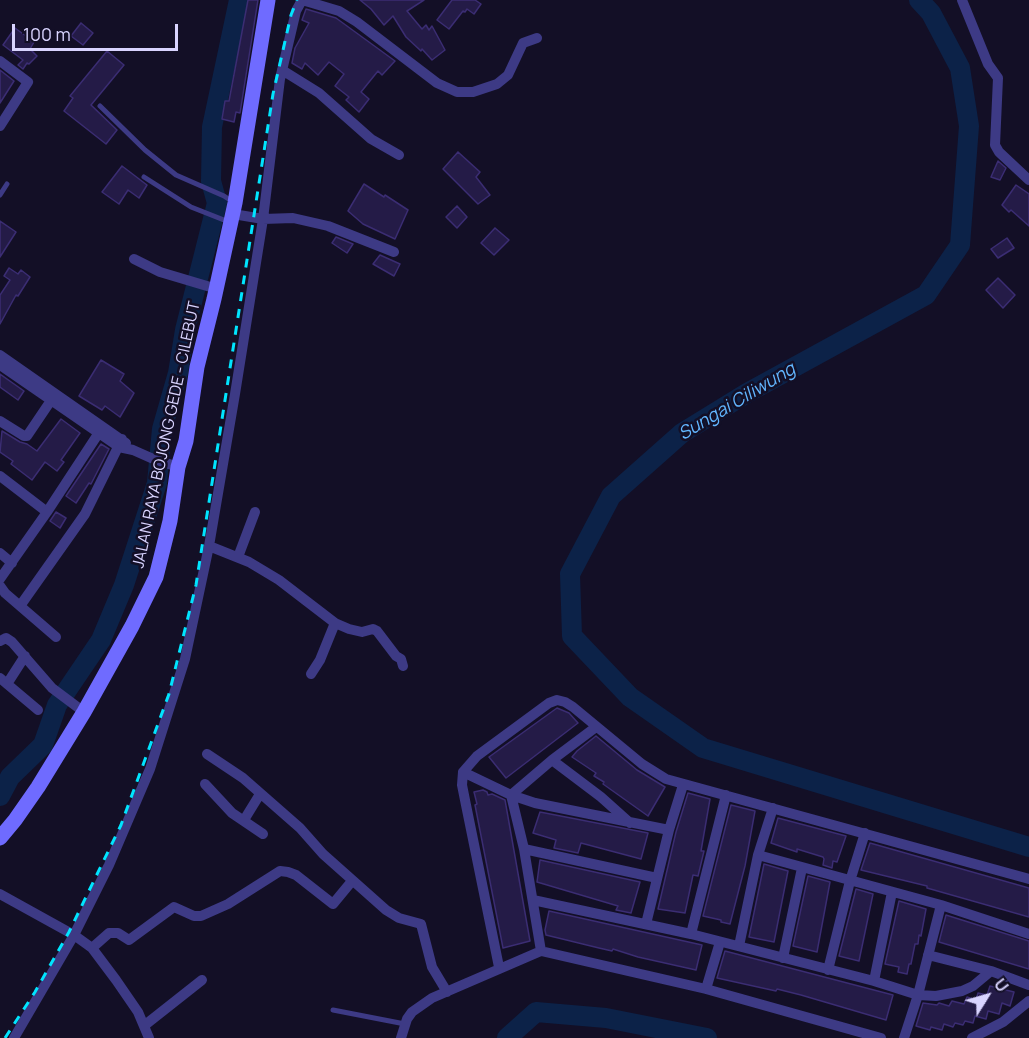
<!DOCTYPE html>
<html>
<head>
<meta charset="utf-8">
<style>
	body { margin:0 }
	#map { position:relative; width:1029px; height:1038px; overflow:hidden; background:#130f26; font-family:Manrope,sans-serif }
	canvas { display:block }
	.north { position:absolute; left:957px; top:966px; width:60px; height:60px; -webkit-text-stroke:4px #130f26; paint-order:stroke; rotate:53deg; font-size:16px; font-weight:700; line-height:24px; text-align:center; color:#d9d4ff }
	.north::after { content:''; display:block; margin:auto; width:21px; height:27px; background:#d9d4ff; clip-path:polygon(50% 0,100% 100%,50% 72%,0 100%) }
	.scale { position:absolute; left:12px; top:24px; width:166px; height:27px; box-sizing:border-box; border:3px solid #d9d4ff; border-top:0; padding-left:8px; font-size:18px; line-height:21px; white-space:nowrap; color:#d9d4ff; -webkit-text-stroke:4px #130f26; paint-order:stroke }
</style>
</head>
<body>
<div id="map">
<canvas width="1029" height="1038"></canvas>
<div class="north">U</div>
<div class="scale">100 m</div>
</div>
<script>
const ctx = document.querySelector('canvas').getContext('2d');
ctx.lineJoin = 'round';
const shape = rows => new Path2D(rows.map(r => 'M' + r).join(''));
function strokePath(path, color, width, dash) { ctx.strokeStyle = color; ctx.lineWidth = width; ctx.lineCap = dash ? 'butt' : 'round'; ctx.setLineDash(dash || []); ctx.stroke(path); }
function paint(path, color) { ctx.fillStyle = color; ctx.fill(path, 'evenodd'); }
function write(font, color, halo, rows, align = 'center') {
  ctx.font = font + ' Manrope,sans-serif'; ctx.lineWidth = 5; ctx.setLineDash([]); ctx.textBaseline = 'middle'; ctx.strokeStyle = halo; ctx.fillStyle = color; for (const [text, x, y, turn = 0] of rows) {
    ctx.save(); ctx.translate(x, y); ctx.rotate((+turn || 0) * Math.PI / 180); ctx.textAlign = isNaN(turn) ? turn : align; if (halo) ctx.strokeText(text, 0, 0); ctx.fillText(text, 0, 0); ctx.restore();
  }
}
const river = shape([
	[919,0,931,13,960,68,969,126,960,245,926,295,747,393,682,433,611,496,570,574,572,636,630,697,703,748,1029,847],
	[0,796,10,777,43,745,57,705,101,640,124,585,157,483,162,429,178,373,185,330,217,203,211,181,212,127,239,0],
	[507,1038,536,1012,606,1018,707,1038]
]);
const building = shape([
	[248,0,258,0,240,113,236,112,234,122,222,119,225,101,229,101,248,0],
	[360,0,424,0,407,11,422,29,426,25,429,30,432,26,445,50,432,60,422,49,421,51,406,37,393,16,384,25,371,9,360,0],
	[452,0,475,0,481,4,474,14,467,9,465,12,463,11,449,29,437,20,452,0],
	[306,9,336,18,395,61,382,75,378,71,361,92,369,99,359,112,346,100,349,97,335,86,344,74,329,62,318,75,305,63,302,69,292,63,295,48,309,23,302,20,306,9],
	[81,23,93,33,83,45,71,36,81,23],
	[15,28,34,42,30,49,37,56,29,64,27,63,23,69,18,65,23,60,3,45,15,28],
	[107,51,124,65,91,105,117,130,106,144,64,111,73,98,70,96,107,51],
	[0,70,14,81,0,103,0,70],
	[458,152,480,172,476,177,490,195,478,204,443,169,458,152],
	[998,161,1006,168,1000,180,991,177,998,161],
	[122,166,147,185,139,198,128,190,119,204,102,192,122,166],
	[364,184,384,197,385,195,408,210,395,239,363,224,348,211,364,184],
	[1016,185,1029,194,1029,226,1011,210,1009,212,1002,205,1016,185],
	[457,206,467,217,457,228,446,217,457,206],
	[0,221,16,232,0,257,0,221],
	[495,228,509,240,494,255,481,243,495,228],
	[336,237,353,244,347,253,332,243,336,237],
	[1007,238,1014,248,998,258,991,249,1007,238],
	[380,255,400,264,394,276,373,264,380,255],
	[9,268,18,274,21,270,30,277,18,296,16,295,0,324,0,295,10,280,4,276,9,268],
	[998,278,1015,295,1003,308,986,290,998,278],
	[101,360,124,374,120,381,134,393,120,417,105,406,102,410,79,396,101,360],
	[0,374,24,391,18,400,0,387,0,374],
	[61,419,80,433,61,460,64,462,57,471,45,462,32,480,11,464,13,461,0,452,2,431,20,442,27,444,37,451,61,419],
	[101,444,109,449,91,484,89,483,76,503,66,496,101,444],
	[56,512,66,518,60,528,50,521,56,512],
	[557,708,569,713,578,723,506,778,489,757,557,708],
	[596,736,637,770,665,787,648,816,603,784,604,782,594,776,596,773,572,757,577,751,596,736],
	[483,790,487,792,488,795,492,794,505,800,530,941,503,948,475,805,477,804,474,792,483,790],
	[688,793,710,799,701,851,704,851,698,876,693,875,685,913,658,909,676,832,688,793],
	[731,805,755,811,745,866,730,924,721,922,721,920,703,916,731,805],
	[540,812,648,833,641,859,581,843,578,853,554,848,556,840,533,833,540,812],
	[778,818,846,836,837,862,833,861,832,868,823,865,824,859,823,857,797,849,797,852,771,843,778,818],
	[870,843,1029,888,1029,917,927,888,927,886,861,870,870,843],
	[540,860,640,882,631,913,616,910,618,906,537,882,540,860],
	[764,864,788,871,774,942,749,937,764,864],
	[808,876,830,882,817,952,793,946,808,876],
	[856,889,873,894,859,961,839,956,856,889],
	[899,901,926,909,921,936,919,935,918,944,915,944,911,964,909,964,907,974,898,972,899,967,885,964,899,901],
	[549,911,702,945,696,970,638,957,613,949,612,951,599,948,546,935,545,930,549,911],
	[946,915,1029,941,1029,969,939,942,946,915],
	[725,951,893,995,886,1020,801,995,777,989,776,991,717,978,725,951],
	[990,986,1014,992,1010,1006,1002,1003,999,1014,988,1011,986,1019,975,1016,973,1023,965,1021,963,1025,955,1023,953,1027,944,1024,942,1030,931,1027,930,1030,916,1026,923,1003,937,1005,939,1003,949,1006,952,1001,964,1004,967,997,976,1000,978,993,987,995,990,986]
]);
const service = shape([
	[100,106,145,150,176,175,224,196,233,202],
	[144,177,191,207,229,222],
	[0,195,7,184],
	[333,1010,405,1024]
]);
const minor = shape([
	[302,0,339,11,357,22,437,83,457,92,473,92,497,84,508,75,523,43,537,38],
	[962,0,988,64,998,78,995,145,999,152,1029,180],
	[0,61,28,82,0,126],
	[282,70,319,93,371,139,399,155],
	[233,214,263,219,293,218,328,226,394,252],
	[134,259,160,272,217,289],
	[0,355,126,443],
	[0,365,119,447,133,450,151,458,178,467],
	[0,421,24,436,27,436,54,396],
	[0,476,47,512],
	[209,546,249,562,279,580,335,623,349,629,362,632,373,629,377,631,396,656,401,659,403,666],
	[0,553,12,563],
	[238,557,255,512],
	[0,579,47,512,102,428],
	[0,586,5,593,56,637],
	[20,606,85,514,122,439],
	[0,641,6,638,12,642,52,688,84,712],
	[311,674,320,660,335,623],
	[0,678,38,710],
	[7,684,25,656],
	[207,754,243,778,300,828,323,854,386,910,399,918,421,924,432,967,447,992],
	[552,760,596,727],
	[463,772,511,795,535,803,669,830],
	[205,784,232,813,263,834],
	[244,820,260,794],
	[524,849,657,878],
	[758,855,941,905,1029,934],
	[0,894,74,935,92,948,116,980,138,1012,149,1038],
	[533,900,691,934,874,981,918,995,936,996,962,991,973,986,991,971],
	[646,924,669,830,683,785],
	[691,934,726,795],
	[739,946,758,855,773,808],
	[92,948,109,933,118,933,129,940,174,907,194,916,201,916,228,904,280,871,288,872,296,875,333,904,352,881],
	[541,951,524,849,511,795,552,760,601,797,630,823],
	[928,955,991,971,1029,985],
	[783,958,802,868],
	[499,967,466,805,462,785,463,772,477,756,549,703,557,700,565,702,573,707,642,764,666,779,1029,879],
	[828,970,850,881,865,833],
	[874,981,892,892],
	[706,989,720,942],
	[145,1025,202,980],
	[14,1038,74,935,109,865,150,769,185,659,209,546,235,394,263,219,280,79,296,11,302,0],
	[401,1038,407,1019,412,1012,432,998,541,951,706,989,881,1038],
	[904,1038,918,995,941,905],
	[972,1038,1003,1022,1029,1001]
]);
const secondary = shape([
	[0,838,15,820,38,787,84,712,132,626,156,577,170,521,178,467,186,441,197,367,214,299,235,203,268,0]
]);
const rail = shape([
	[5,1038,35,992,69,932,121,825,169,694,196,585,273,94,291,15,297,0]
]);
const streetNames = [
	["JALAN RAYA BOJONG GEDE - CILEBUT",167,435,-78]
];
const waterNames = [
	["Sungai Ciliwung",737,402,-31]
];
strokePath(river, '#0c2248', 20);
paint(building, '#241b47');
strokePath(building, '#3b2d73', 1.5);
strokePath(service, '#3d3a85', 5);
strokePath(minor, '#3d3a85', 10);
strokePath(secondary, '#6f6bff', 15);
strokePath(rail, '#00e5ff', 3, [9, 8]);
write('16px', '#d9d4ff', '#130f26', streetNames);
write('italic 18px', '#62b6ff', '#130f26', waterNames);
</script>
</body>
</html>
